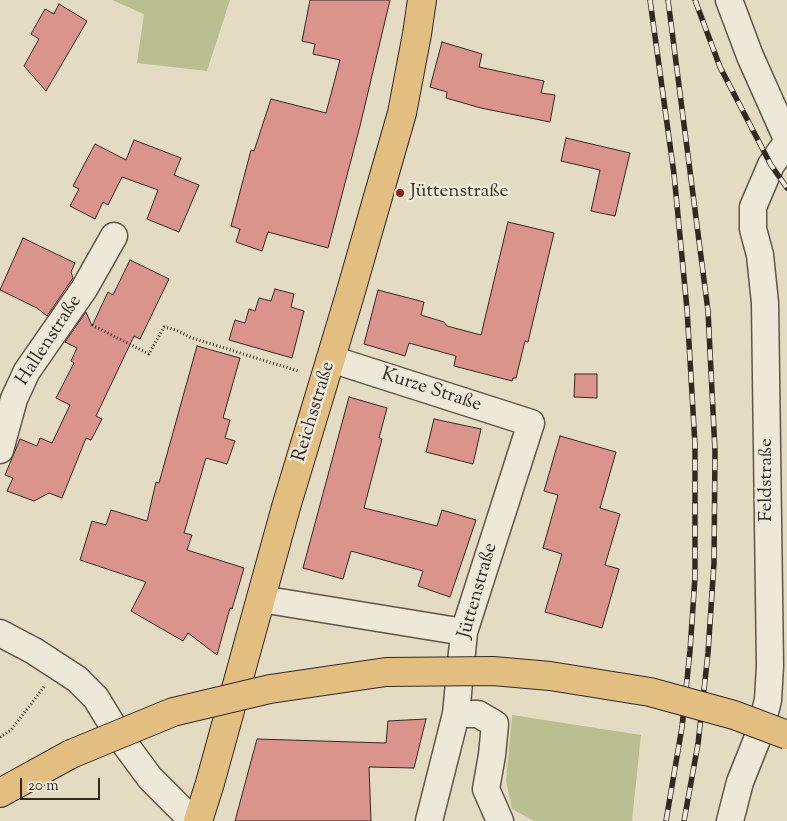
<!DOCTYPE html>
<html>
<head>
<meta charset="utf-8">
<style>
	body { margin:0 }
	#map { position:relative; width:787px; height:821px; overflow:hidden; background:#e4dcc2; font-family:"Sorts Mill Goudy",serif }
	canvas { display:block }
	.scale { position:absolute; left:20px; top:778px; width:80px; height:22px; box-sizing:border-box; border:2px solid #342822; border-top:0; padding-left:6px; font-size:15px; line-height:18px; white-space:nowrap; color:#342822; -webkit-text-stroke:4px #ede8d7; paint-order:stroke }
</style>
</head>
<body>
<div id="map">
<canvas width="787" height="821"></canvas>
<div class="scale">20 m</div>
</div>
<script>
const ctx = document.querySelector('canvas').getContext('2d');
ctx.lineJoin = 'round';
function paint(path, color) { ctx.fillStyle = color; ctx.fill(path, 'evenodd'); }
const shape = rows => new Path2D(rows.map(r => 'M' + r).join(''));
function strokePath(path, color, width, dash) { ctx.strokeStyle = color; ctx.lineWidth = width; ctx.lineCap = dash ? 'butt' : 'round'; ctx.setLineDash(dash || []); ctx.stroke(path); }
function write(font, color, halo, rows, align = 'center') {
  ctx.font = font + ' "Sorts Mill Goudy",serif'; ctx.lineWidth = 5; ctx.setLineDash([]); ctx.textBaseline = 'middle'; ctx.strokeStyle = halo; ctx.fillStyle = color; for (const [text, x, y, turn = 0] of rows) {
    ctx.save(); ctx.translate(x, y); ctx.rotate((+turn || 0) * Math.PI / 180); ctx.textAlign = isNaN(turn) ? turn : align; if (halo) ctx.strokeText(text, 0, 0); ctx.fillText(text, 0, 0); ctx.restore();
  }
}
const green = shape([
	[112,0,230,0,207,71,137,63,144,14],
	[512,715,641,735,632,821,534,821,512,809,506,781]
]);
const building = shape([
	[310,0,390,0,360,126,328,248,268,232,262,251,236,242,240,229,231,226,251,150,254,151,271,99,326,113,340,60,313,54,315,44,302,41,310,0],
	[59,4,87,21,46,91,24,66,39,39,31,34,45,9,54,14,59,4],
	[442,42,482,54,479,67,544,81,541,93,555,95,550,122,481,108,446,98,447,92,430,87,442,42],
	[566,138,630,153,615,216,591,211,600,170,561,161,566,138],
	[134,140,181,158,174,175,199,185,179,232,147,219,158,190,122,177,108,205,103,202,95,219,70,206,79,189,73,186,95,144,126,160,134,140],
	[508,222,554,233,528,342,525,341,516,378,513,378,512,381,454,366,456,356,409,343,405,356,364,344,378,290,424,302,421,315,444,322,447,326,481,335,508,222],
	[23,238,75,263,71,272,73,278,47,316,37,308,0,290,23,238],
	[130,260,169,279,140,339,134,336,96,416,102,419,91,440,86,438,62,498,49,493,34,501,7,491,13,478,5,475,20,439,37,446,40,438,52,443,70,405,56,398,74,363,71,361,77,348,65,342,86,312,92,326,108,292,113,295,130,260],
	[275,289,294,294,291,307,304,311,292,358,229,340,235,320,245,323,249,309,255,311,259,298,271,301,275,289],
	[197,346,240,358,223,418,230,420,225,438,235,441,227,464,206,458,184,533,192,535,187,550,244,568,232,609,230,608,217,655,188,633,183,641,131,611,146,582,80,560,92,521,106,525,111,510,147,521,156,482,159,483,197,346],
	[575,374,597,374,597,398,574,397,575,374],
	[349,397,387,408,379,438,382,439,364,508,437,526,442,510,476,520,450,597,418,586,423,571,351,551,343,579,303,568,349,397],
	[434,419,481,429,473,464,426,452,434,419],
	[560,436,616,452,600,508,620,514,605,565,619,569,602,628,545,612,562,554,543,548,558,495,544,491,560,436],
	[426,719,414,768,369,767,371,821,235,821,257,739,386,743,388,721,426,719]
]);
const path = shape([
	[92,325,149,354,164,327,176,330,192,338,298,371],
	[0,737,11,730,44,687]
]);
const minor = shape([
	[729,0,750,56,787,139],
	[331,359,531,423,464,632,456,714,429,821],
	[0,450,14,399,27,371,84,289,114,236],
	[261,599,464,632],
	[0,633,34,651,77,679,96,698,119,736,150,778,193,821],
	[456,714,478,714,495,724,492,755,486,789,500,821],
	[730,821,740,782,760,732,768,700,770,666,765,303,760,255,753,229,753,207,771,165,787,142]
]);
const major = shape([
	[0,793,71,754],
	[198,821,210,783,286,507,349,298,402,113,417,34,422,0]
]);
const rail = shape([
	[650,0,674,174,687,309,695,445,695,577,690,651,682,727,666,821],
	[668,0,708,311,715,451,714,563,708,653,698,744,684,821],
	[695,0,720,67,771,165,787,188]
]);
const majorBridge = shape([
	[71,754,173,712,270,689,386,672,493,671,550,676,650,692,734,715,787,735]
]);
const markers = [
	[400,193,5,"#8f2418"]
];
const poiNames = [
	["Jüttenstraße",410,193]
];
const streetNames = [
	["Hallenstraße",50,341,-57],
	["Kurze Straße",431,391,18],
	["Reichsstraße",315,412,-73],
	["Feldstraße",768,480,-90],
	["Jüttenstraße",479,591,-74]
];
paint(green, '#b9bf90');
paint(building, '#db948c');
strokePath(building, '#342822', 1);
strokePath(minor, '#60554a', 29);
strokePath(major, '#342822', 30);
strokePath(path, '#342822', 3, [1, 2.5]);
strokePath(minor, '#ede8d7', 26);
strokePath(major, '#e2be81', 28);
strokePath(rail, '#342822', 5.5);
strokePath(rail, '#ede8d7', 4, [11]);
strokePath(majorBridge, '#342822', 30, []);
strokePath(majorBridge, '#e2be81', 28);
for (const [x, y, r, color] of markers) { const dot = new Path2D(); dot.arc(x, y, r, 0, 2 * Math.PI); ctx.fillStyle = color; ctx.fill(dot); strokePath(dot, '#ede8d7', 2); }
write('19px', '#342822', '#ede8d7', poiNames, 'left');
write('19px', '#342822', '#ede8d7', streetNames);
</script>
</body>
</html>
